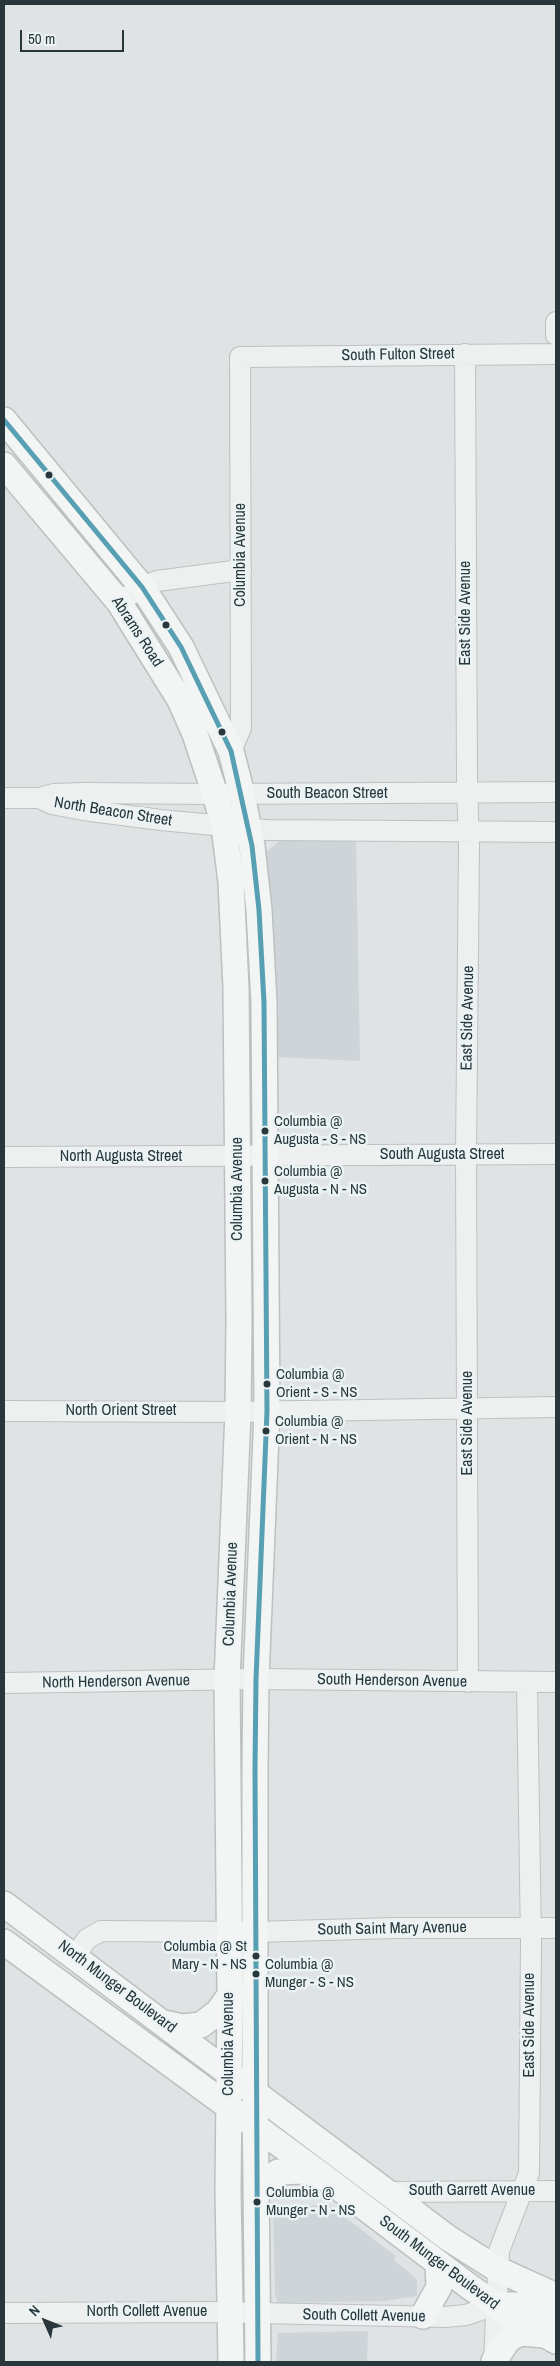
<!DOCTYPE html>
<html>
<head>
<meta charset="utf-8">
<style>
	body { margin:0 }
	#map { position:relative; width:560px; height:2366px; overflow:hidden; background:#dfe3e4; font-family:"Archivo Narrow",sans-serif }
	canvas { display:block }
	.frame { position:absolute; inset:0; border:5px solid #28373b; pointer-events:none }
	.north { position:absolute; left:20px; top:2296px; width:50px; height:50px; -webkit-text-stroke:4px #ecf3f4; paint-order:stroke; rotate:314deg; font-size:14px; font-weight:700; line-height:20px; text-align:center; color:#28373b }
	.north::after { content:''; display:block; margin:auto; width:18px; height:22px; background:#28373b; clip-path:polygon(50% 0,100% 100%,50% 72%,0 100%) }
	.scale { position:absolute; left:20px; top:30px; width:104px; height:22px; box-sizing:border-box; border:2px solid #28373b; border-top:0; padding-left:6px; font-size:15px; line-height:18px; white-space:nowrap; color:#28373b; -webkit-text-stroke:4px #ecf3f4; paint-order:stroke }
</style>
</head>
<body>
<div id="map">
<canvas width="560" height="2366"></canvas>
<div class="frame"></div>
<div class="north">N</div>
<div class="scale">50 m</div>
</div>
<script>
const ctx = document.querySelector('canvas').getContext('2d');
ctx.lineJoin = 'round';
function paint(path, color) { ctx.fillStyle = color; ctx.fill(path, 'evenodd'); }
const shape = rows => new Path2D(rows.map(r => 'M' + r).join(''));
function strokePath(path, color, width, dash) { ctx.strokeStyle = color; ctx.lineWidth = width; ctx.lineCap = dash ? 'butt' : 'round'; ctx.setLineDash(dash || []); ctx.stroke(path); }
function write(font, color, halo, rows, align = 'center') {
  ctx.font = font + ' "Archivo Narrow",sans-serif'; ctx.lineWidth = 5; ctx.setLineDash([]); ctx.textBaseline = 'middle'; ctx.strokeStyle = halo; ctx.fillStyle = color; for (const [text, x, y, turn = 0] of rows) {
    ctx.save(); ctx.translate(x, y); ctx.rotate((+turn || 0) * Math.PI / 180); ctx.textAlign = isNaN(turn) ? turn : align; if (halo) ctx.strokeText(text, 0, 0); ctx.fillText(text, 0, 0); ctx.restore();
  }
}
const built = shape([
	[356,838,360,1061,276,1057,264,854,279,841],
	[329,2205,396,2256,394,2260,417,2279,417,2296,384,2301,278,2303,275,2295,273,2206],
	[368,2331,367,2362,276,2362,278,2333]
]);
const minor = shape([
	[556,322,556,335],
	[465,354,467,782,469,847,466,1155,468,1682],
	[119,602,142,587,157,581,241,570],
	[231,751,241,728,240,357,556,354],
	[43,797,54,794,84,793,215,794,556,792],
	[4,798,39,798,52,804,83,810,161,820,266,830,556,832],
	[4,1157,556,1154],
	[4,1411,238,1412,556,1407],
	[4,1683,256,1679,556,1682],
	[75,1956,87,1939,101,1931,255,1932,394,1928,556,1928],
	[388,2192,556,2191],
	[4,2313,212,2312,445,2317,466,2315,495,2305],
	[494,2362,499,2251,529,2173,531,1942,527,1682]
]);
const major = shape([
	[4,420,142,587,181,647,231,751,242,794,252,846,259,910,264,1003,267,1411,256,1679,255,1769,255,2092,258,2362],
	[4,465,119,602,180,700,195,734,215,794,224,826,231,882,236,988,239,1321,238,1412,227,1680,230,1995,228,2190,231,2362],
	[4,1904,448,2238,497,2269,556,2296],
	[4,1942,323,2176,470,2287,510,2315,556,2341],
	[164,2023,182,2027,201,2025,218,2012,230,1995],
	[256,2196,266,2181,278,2172,302,2171,319,2175],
	[495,2305,530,2305,556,2314],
	[423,2316,439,2287,438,2263],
	[494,2361,508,2340,514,2336,523,2333,544,2335]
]);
const bus1 = shape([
	[4,420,142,587,181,647,231,751,252,846,259,910,264,1003,267,1411,256,1679,255,1769,258,2362]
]);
const markers = [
	[49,475,4.5,"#28373b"],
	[166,625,4.5,"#28373b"],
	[222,732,4.5,"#28373b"],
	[265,1131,4.5,"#28373b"],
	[265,1181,4.5,"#28373b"],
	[267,1384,4.5,"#28373b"],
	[266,1431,4.5,"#28373b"],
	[256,1956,4.5,"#28373b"],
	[256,1974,4.5,"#28373b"],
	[257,2202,4.5,"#28373b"]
];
const busNames = [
	["Columbia @",274,1122],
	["Augusta - S - NS",274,1140],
	["Columbia @",274,1172],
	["Augusta - N - NS",274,1190],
	["Columbia @",276,1375],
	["Orient - S - NS",276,1393],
	["Columbia @",275,1422],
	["Orient - N - NS",275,1440],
	["Columbia @ St",247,1947,"right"],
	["Mary - N - NS",247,1965,"right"],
	["Columbia @",265,1965],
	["Munger - S - NS",265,1983],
	["Columbia @",266,2193],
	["Munger - N - NS",266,2211]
];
const streetNames = [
	["South Fulton Street",398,355,-1],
	["Columbia Avenue",241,555,-90],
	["East Side Avenue",466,613,-90],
	["Abrams Road",137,632,57],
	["South Beacon Street",327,794],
	["North Beacon Street",113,812,9],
	["East Side Avenue",468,1018,-89],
	["South Augusta Street",442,1155],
	["North Augusta Street",121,1157],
	["Columbia Avenue",238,1189,-90],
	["North Orient Street",121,1411],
	["East Side Avenue",468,1423,-90],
	["Columbia Avenue",231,1594,-88],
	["South Henderson Avenue",392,1681,1],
	["North Henderson Avenue",116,1682,-1],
	["South Saint Mary Avenue",392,1929,-1],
	["North Munger Boulevard",117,1987,37],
	["East Side Avenue",530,2025,-90],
	["Columbia Avenue",229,2044,-90],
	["South Garrett Avenue",472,2191],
	["South Munger Boulevard",439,2263,37],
	["North Collett Avenue",147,2312],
	["South Collett Avenue",364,2316,1]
];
paint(built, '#ced4d7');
strokePath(minor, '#bdc1c2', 22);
strokePath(major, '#bcc0c1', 28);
strokePath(minor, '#eef0f0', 20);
strokePath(major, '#f3f4f4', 25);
strokePath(bus1, '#579fb3', 5);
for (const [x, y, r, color] of markers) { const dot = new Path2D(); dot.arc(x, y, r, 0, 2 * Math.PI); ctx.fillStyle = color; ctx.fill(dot); strokePath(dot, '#ecf3f4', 2); }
write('15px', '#28373b', '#ecf3f4', busNames, 'left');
write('16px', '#28373b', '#ecf3f4', streetNames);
</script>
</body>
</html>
